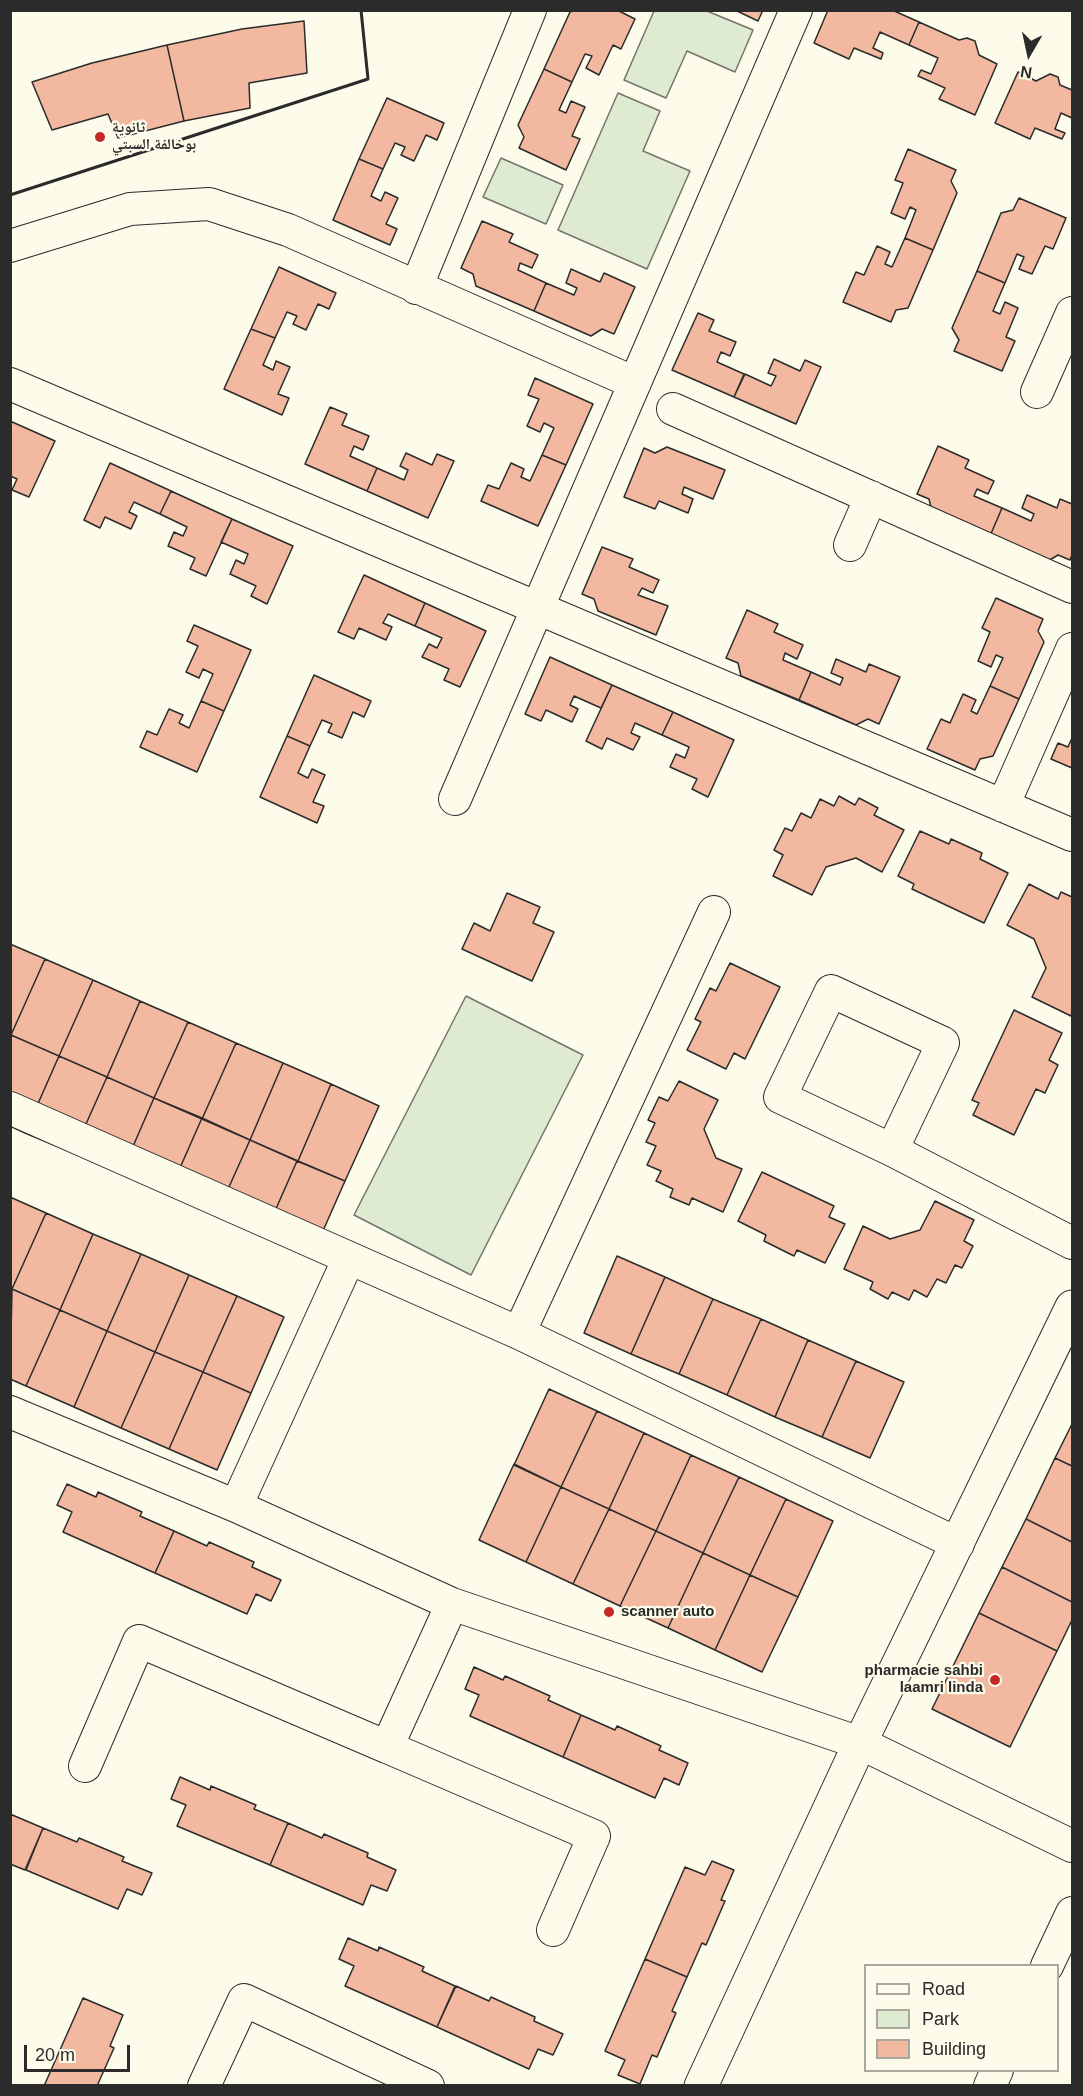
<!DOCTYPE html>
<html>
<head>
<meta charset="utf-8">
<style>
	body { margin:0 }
	#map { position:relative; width:1083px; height:2096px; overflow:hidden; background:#fdfbea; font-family:Helvetica,sans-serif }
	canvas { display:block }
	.frame { position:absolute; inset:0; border:12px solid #2b2b2b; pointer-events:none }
	.legend { position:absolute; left:864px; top:1964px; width:195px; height:108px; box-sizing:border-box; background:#fdfbea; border:2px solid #a9a89e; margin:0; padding:8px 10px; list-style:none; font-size:18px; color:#2b2b2b }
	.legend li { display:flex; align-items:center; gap:12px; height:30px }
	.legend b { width:30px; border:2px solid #a9a89e }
	.north { position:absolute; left:999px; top:24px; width:60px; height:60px; -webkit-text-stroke:4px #fdfbea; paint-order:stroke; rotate:189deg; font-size:16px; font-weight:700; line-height:24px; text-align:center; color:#2b2b2b }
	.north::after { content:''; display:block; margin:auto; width:21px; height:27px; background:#2b2b2b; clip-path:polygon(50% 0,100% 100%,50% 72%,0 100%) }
	.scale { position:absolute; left:24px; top:2045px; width:106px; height:27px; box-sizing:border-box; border:3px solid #2b2b2b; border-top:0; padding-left:8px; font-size:18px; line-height:21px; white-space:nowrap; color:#2b2b2b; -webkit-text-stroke:4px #fdfbea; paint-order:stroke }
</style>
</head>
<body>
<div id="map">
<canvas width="1083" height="2096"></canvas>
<div class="frame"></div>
<ul class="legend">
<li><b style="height:8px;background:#fdfbea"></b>Road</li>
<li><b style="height:16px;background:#deebd1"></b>Park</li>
<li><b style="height:16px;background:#f2b8a0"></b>Building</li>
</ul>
<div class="north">N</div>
<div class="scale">20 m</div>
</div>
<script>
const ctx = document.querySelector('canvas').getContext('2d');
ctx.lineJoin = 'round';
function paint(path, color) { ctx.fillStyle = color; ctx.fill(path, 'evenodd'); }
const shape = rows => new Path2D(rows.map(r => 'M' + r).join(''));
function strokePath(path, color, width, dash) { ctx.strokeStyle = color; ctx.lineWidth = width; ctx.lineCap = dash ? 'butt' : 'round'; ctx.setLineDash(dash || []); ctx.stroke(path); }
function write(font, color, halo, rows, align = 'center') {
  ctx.font = font + ' Helvetica,"Noto Naskh Arabic",sans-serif'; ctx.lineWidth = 4.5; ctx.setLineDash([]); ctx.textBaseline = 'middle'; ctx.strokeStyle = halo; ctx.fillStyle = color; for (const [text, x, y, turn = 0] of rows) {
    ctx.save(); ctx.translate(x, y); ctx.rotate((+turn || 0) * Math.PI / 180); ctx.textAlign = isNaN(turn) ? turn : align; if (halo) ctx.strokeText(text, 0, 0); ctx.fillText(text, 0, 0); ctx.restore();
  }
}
const green = shape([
	[654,11,707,11,753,30,735,72,687,51,666,98,624,80,654,11],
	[618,93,660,111,643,151,690,171,647,269,558,230,618,93],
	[501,158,563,185,546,224,483,197,501,158],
	[466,996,583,1055,471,1275,354,1215,466,996]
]);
const building = shape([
	[577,10,617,10,635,19,621,49,613,45,599,75,586,68,592,56,585,54,572,82,544,69,570,12,577,10],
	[735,10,763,10,758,21,735,10],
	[828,10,892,10,919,22,909,45,880,32,873,48,883,53,881,59,854,48,849,59,814,43,828,10],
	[304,21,307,73,249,83,250,108,184,121,167,45,242,29,304,21],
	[919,22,959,40,967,38,975,41,979,55,997,64,975,115,939,99,945,88,918,76,921,70,931,74,938,58,909,45,919,22],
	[167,45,184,121,118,138,108,114,52,130,32,82,92,63,167,45],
	[544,69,572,82,559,110,566,113,571,101,585,107,572,136,580,139,566,170,519,148,524,137,518,125,544,69],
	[1018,72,1036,81,1050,74,1058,77,1060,85,1072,90,1072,118,1061,113,1055,129,1065,133,1062,139,1035,128,1030,139,995,123,1018,72],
	[387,98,444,123,437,140,426,135,414,161,401,155,405,147,395,143,383,169,359,159,387,98],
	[908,149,956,170,951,181,957,193,933,250,905,238,916,210,910,207,905,219,891,213,903,183,895,180,908,149],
	[359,159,383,169,371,196,381,201,385,192,398,198,386,224,397,229,390,245,333,220,359,159],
	[1019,198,1066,218,1053,249,1045,246,1032,274,1019,269,1024,257,1017,254,1005,283,977,271,1001,213,1013,210,1019,198],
	[482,221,513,234,509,242,538,255,532,268,520,263,518,270,546,283,534,311,476,286,473,274,461,268,482,221],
	[905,238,933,250,908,308,896,310,891,322,843,302,856,272,864,275,877,246,890,252,885,264,892,267,905,238],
	[279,267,336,293,329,309,318,304,306,330,293,324,297,316,287,312,275,338,251,329,279,267],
	[571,269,600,282,604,273,635,287,614,334,602,329,591,336,534,311,546,283,574,295,577,288,566,283,571,269],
	[977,271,1005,283,993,311,1000,314,1005,302,1018,308,1006,337,1015,341,1002,371,954,351,959,340,952,328,977,271],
	[698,313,714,320,709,331,736,342,730,356,721,352,717,362,744,374,734,397,672,370,698,313],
	[251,329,275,338,263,365,273,370,276,361,290,367,278,394,289,398,282,415,224,389,251,329],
	[774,359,800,371,805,360,821,367,796,424,734,397,745,374,771,386,776,376,768,373,774,359],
	[535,378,593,404,566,465,542,455,554,428,544,423,540,432,527,426,539,399,528,395,535,378],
	[330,407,347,414,342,425,369,436,363,450,354,446,350,456,377,468,367,491,305,464,330,407],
	[10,421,55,441,29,497,12,490,17,479,10,476,10,421],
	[938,446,969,460,965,468,994,481,988,494,977,489,974,496,1002,508,990,536,932,512,929,499,917,494,938,446],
	[667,447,725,470,713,499,684,487,682,494,693,499,688,513,659,501,655,509,624,497,644,448,655,453,667,447],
	[406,453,432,465,437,454,454,461,428,518,367,491,377,468,404,480,408,470,400,466,406,453],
	[542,455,566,465,538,526,481,501,488,485,499,489,511,463,524,469,521,477,530,481,542,455],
	[110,463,171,491,160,514,134,502,129,512,137,516,131,529,105,517,100,528,84,520,110,463],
	[171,491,232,519,206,576,190,569,195,558,168,546,174,532,183,536,187,527,160,514,171,491],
	[1027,495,1057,508,1060,499,1072,504,1072,555,1070,560,1058,555,1048,561,990,536,1002,508,1031,521,1034,514,1022,508,1027,495],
	[232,519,293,546,267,604,251,596,256,586,230,574,236,560,244,564,248,554,221,542,232,519],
	[602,547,633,559,629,567,659,580,653,593,642,588,638,595,668,606,656,635,598,611,594,599,582,594,602,547],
	[364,575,425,603,415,626,388,614,383,623,392,627,386,640,359,628,354,639,338,632,364,575],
	[996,598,1043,619,1038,631,1044,642,1019,699,990,686,1003,658,996,655,991,667,978,661,990,632,982,628,996,598],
	[425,603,486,631,460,687,444,680,449,669,422,657,429,644,437,648,442,638,415,626,425,603],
	[747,610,778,624,774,632,803,645,797,659,785,653,783,660,811,672,799,700,741,676,738,663,726,658,747,610],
	[194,625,251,650,224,711,201,701,213,674,203,669,199,678,186,672,198,646,187,641,194,625],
	[550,657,612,685,601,708,574,696,570,705,578,709,572,722,546,710,541,721,525,714,550,657],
	[836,659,866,672,869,664,900,677,879,724,868,719,856,725,799,700,811,672,840,685,843,678,831,673,836,659],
	[314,675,371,701,364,717,353,712,342,738,328,732,332,724,322,720,310,746,287,736,314,675],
	[612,685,673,712,662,735,635,723,631,733,640,737,633,750,607,738,602,749,586,741,612,685],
	[990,686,1019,699,993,756,980,759,975,770,927,749,941,719,950,723,963,694,976,700,971,711,977,714,990,686],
	[201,701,224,711,197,772,140,747,147,731,157,735,169,709,183,715,179,723,189,728,201,701],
	[673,712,734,740,708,797,692,789,697,779,670,767,676,754,685,758,689,747,662,735,673,712],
	[287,736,310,746,298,773,308,778,312,769,325,775,313,802,324,806,317,823,260,797,287,736],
	[1072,738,1072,768,1051,759,1058,743,1068,747,1072,738],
	[839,796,855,805,859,798,878,808,874,815,904,830,882,872,856,858,826,867,812,895,773,876,783,855,774,850,785,828,792,831,801,813,811,818,820,799,834,806,839,796],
	[920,831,949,844,951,839,982,853,980,859,1008,873,984,923,912,889,914,884,898,876,920,831],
	[1029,884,1058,899,1061,892,1072,897,1072,1012,1071,1016,1032,997,1046,968,1034,939,1007,925,1029,884],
	[507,893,540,907,533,923,554,932,532,981,462,949,474,923,490,931,507,893],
	[10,944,45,959,11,1035,10,1035,10,944],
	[45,959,93,980,59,1056,11,1035,45,959],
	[730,963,780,987,745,1059,734,1053,726,1069,687,1050,701,1022,695,1019,710,988,716,991,730,963],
	[93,980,140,1001,107,1077,59,1056,93,980],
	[140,1001,188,1022,154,1098,107,1077,140,1001],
	[1014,1010,1062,1033,1049,1060,1058,1065,1045,1093,1036,1089,1014,1135,973,1115,979,1103,972,1100,1014,1010],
	[188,1022,236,1043,202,1119,154,1098,188,1022],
	[11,1035,59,1056,25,1133,10,1126,11,1035],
	[236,1043,283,1063,250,1140,202,1119,236,1043],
	[59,1056,107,1077,73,1153,25,1133,59,1056],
	[283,1063,331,1084,298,1161,250,1140,283,1063],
	[107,1077,154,1098,121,1174,73,1153,107,1077],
	[679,1081,718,1100,704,1129,716,1158,742,1169,723,1212,692,1198,689,1205,670,1197,673,1189,656,1181,661,1171,647,1165,656,1146,646,1142,655,1123,648,1120,659,1097,668,1101,679,1081],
	[331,1084,379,1106,345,1181,298,1161,331,1084],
	[154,1098,202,1118,168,1195,121,1174,154,1098],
	[202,1118,250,1140,216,1216,168,1195,202,1118],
	[250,1140,297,1161,264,1236,216,1216,250,1140],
	[297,1161,345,1181,311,1258,264,1236,297,1161],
	[762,1172,834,1206,829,1217,845,1224,825,1263,797,1250,794,1256,764,1241,766,1235,738,1221,762,1172],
	[10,1197,46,1213,12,1289,10,1288,10,1197],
	[935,1201,974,1220,964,1241,973,1246,962,1268,955,1265,946,1283,937,1279,927,1297,914,1290,909,1300,892,1292,888,1299,870,1289,873,1282,844,1269,863,1226,890,1239,920,1230,935,1201],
	[46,1213,93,1234,60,1310,12,1289,46,1213],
	[93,1234,141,1254,107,1331,60,1310,93,1234],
	[141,1254,189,1275,155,1352,107,1331,141,1254],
	[617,1256,665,1277,631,1354,584,1333,617,1256],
	[189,1275,237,1296,203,1372,155,1352,189,1275],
	[665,1277,713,1299,679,1374,631,1354,665,1277],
	[12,1289,60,1310,26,1386,10,1379,12,1289],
	[237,1296,284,1317,251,1393,203,1372,237,1296],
	[713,1299,761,1319,727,1395,679,1374,713,1299],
	[60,1310,107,1331,74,1407,26,1386,60,1310],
	[761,1319,808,1340,775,1417,727,1395,761,1319],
	[107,1331,155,1352,121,1428,74,1407,107,1331],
	[808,1340,856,1361,822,1437,775,1417,808,1340],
	[155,1352,203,1372,169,1449,121,1428,155,1352],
	[856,1361,904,1382,870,1458,822,1437,856,1361],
	[203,1372,251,1393,217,1470,169,1449,203,1372],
	[549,1389,597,1411,561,1487,514,1465,549,1389],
	[597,1411,644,1433,609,1509,561,1487,597,1411],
	[1072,1424,1072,1466,1055,1458,1072,1424],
	[644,1433,691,1455,656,1531,609,1509,644,1433],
	[691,1455,739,1477,703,1553,656,1531,691,1455],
	[1055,1458,1072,1466,1072,1542,1026,1519,1055,1458],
	[514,1464,561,1487,526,1562,479,1540,514,1464],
	[739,1477,786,1499,750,1575,703,1553,739,1477],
	[67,1484,96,1497,98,1492,142,1512,140,1516,174,1531,155,1573,63,1532,72,1512,57,1505,67,1484],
	[561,1487,609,1509,573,1584,526,1562,561,1487],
	[786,1499,833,1521,798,1597,750,1575,786,1499],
	[609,1509,656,1531,620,1606,573,1584,609,1509],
	[1026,1519,1072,1542,1072,1602,1002,1567,1026,1519],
	[174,1531,207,1546,209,1542,254,1562,252,1567,281,1580,271,1601,256,1594,247,1614,155,1573,174,1531],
	[656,1531,703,1553,668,1628,620,1606,656,1531],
	[703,1553,750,1575,715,1650,668,1628,703,1553],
	[1002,1567,1072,1602,1072,1620,1057,1651,979,1613,1002,1567],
	[750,1575,798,1597,762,1672,715,1650,750,1575],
	[979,1613,1057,1651,1010,1747,932,1709,979,1613],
	[474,1667,503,1680,505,1676,550,1696,548,1700,581,1715,563,1757,470,1716,479,1695,465,1689,474,1667],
	[581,1715,615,1730,617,1726,661,1746,659,1750,688,1763,679,1785,664,1778,655,1798,563,1757,581,1715],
	[180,1777,210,1790,211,1786,256,1805,254,1809,288,1823,270,1865,177,1826,186,1805,171,1799,180,1777],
	[10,1814,43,1828,25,1870,10,1864,10,1814],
	[288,1823,322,1838,324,1834,368,1853,367,1857,396,1870,387,1891,371,1885,363,1905,270,1865,288,1823],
	[43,1828,77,1842,79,1838,124,1857,122,1861,152,1873,142,1895,127,1889,118,1909,26,1870,43,1828],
	[712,1861,734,1870,721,1900,725,1901,706,1945,702,1943,687,1977,645,1959,685,1867,705,1875,712,1861],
	[348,1938,378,1951,379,1947,424,1967,422,1971,455,1986,437,2027,345,1986,354,1966,339,1959,348,1938],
	[645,1959,687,1977,672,2011,676,2013,657,2057,652,2055,640,2084,618,2075,625,2060,605,2051,645,1959],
	[456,1986,489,2001,491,1997,535,2017,534,2021,563,2034,553,2055,538,2049,529,2069,437,2027,456,1986],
	[83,1998,123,2015,110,2046,114,2048,97,2086,44,2086,83,1998]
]);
const street = shape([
	[10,246,130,209,209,204,288,230,635,383],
	[416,288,530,10],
	[10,384,1072,835],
	[1037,392,1072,313],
	[673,409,1072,587],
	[850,545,871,497],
	[455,799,796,10],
	[1003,806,1072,649],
	[10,1108,519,1333,958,1544],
	[892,1150,943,1043,831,991,780,1097,892,1150,1072,1243],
	[519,1333,714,912],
	[10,1412,236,1506,452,1604,860,1743,1072,1846],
	[236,1506,349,1258],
	[452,1604,387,1747,594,1836,553,1930],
	[85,1766,139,1641,387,1747],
	[1047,1966,1072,1913],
	[204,2086,244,2000,428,2086],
	[990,2086,997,2070]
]);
const secondary = shape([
	[701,2086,860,1743,1072,1307]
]);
const wall = shape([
	[10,195,368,79,361,10]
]);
const markers = [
	[100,137,6,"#c62828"],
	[609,1612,6,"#c62828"],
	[995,1680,6,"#c62828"]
];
const poiNames = [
	["ثانوية",112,128],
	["بوخالفة السبتي",112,145],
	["scanner auto",621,1612],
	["pharmacie sahbi",983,1671,"right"],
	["laamri linda",983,1688,"right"]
];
paint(green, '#deebd1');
strokePath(green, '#74746e', 1.5);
paint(building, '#f2b8a0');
strokePath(building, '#2b2b2b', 1.5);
strokePath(street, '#2b2b2b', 34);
strokePath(secondary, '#2b2b2b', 35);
strokePath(street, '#fdfbea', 32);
strokePath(secondary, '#fdfbea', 33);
strokePath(wall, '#2b2b2b', 3);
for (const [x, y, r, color] of markers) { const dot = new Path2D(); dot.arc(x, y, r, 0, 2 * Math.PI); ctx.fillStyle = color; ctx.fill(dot); strokePath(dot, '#fdfbea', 2); }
write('bold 15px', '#2b2b2b', '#fdfbea', poiNames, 'left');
</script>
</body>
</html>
